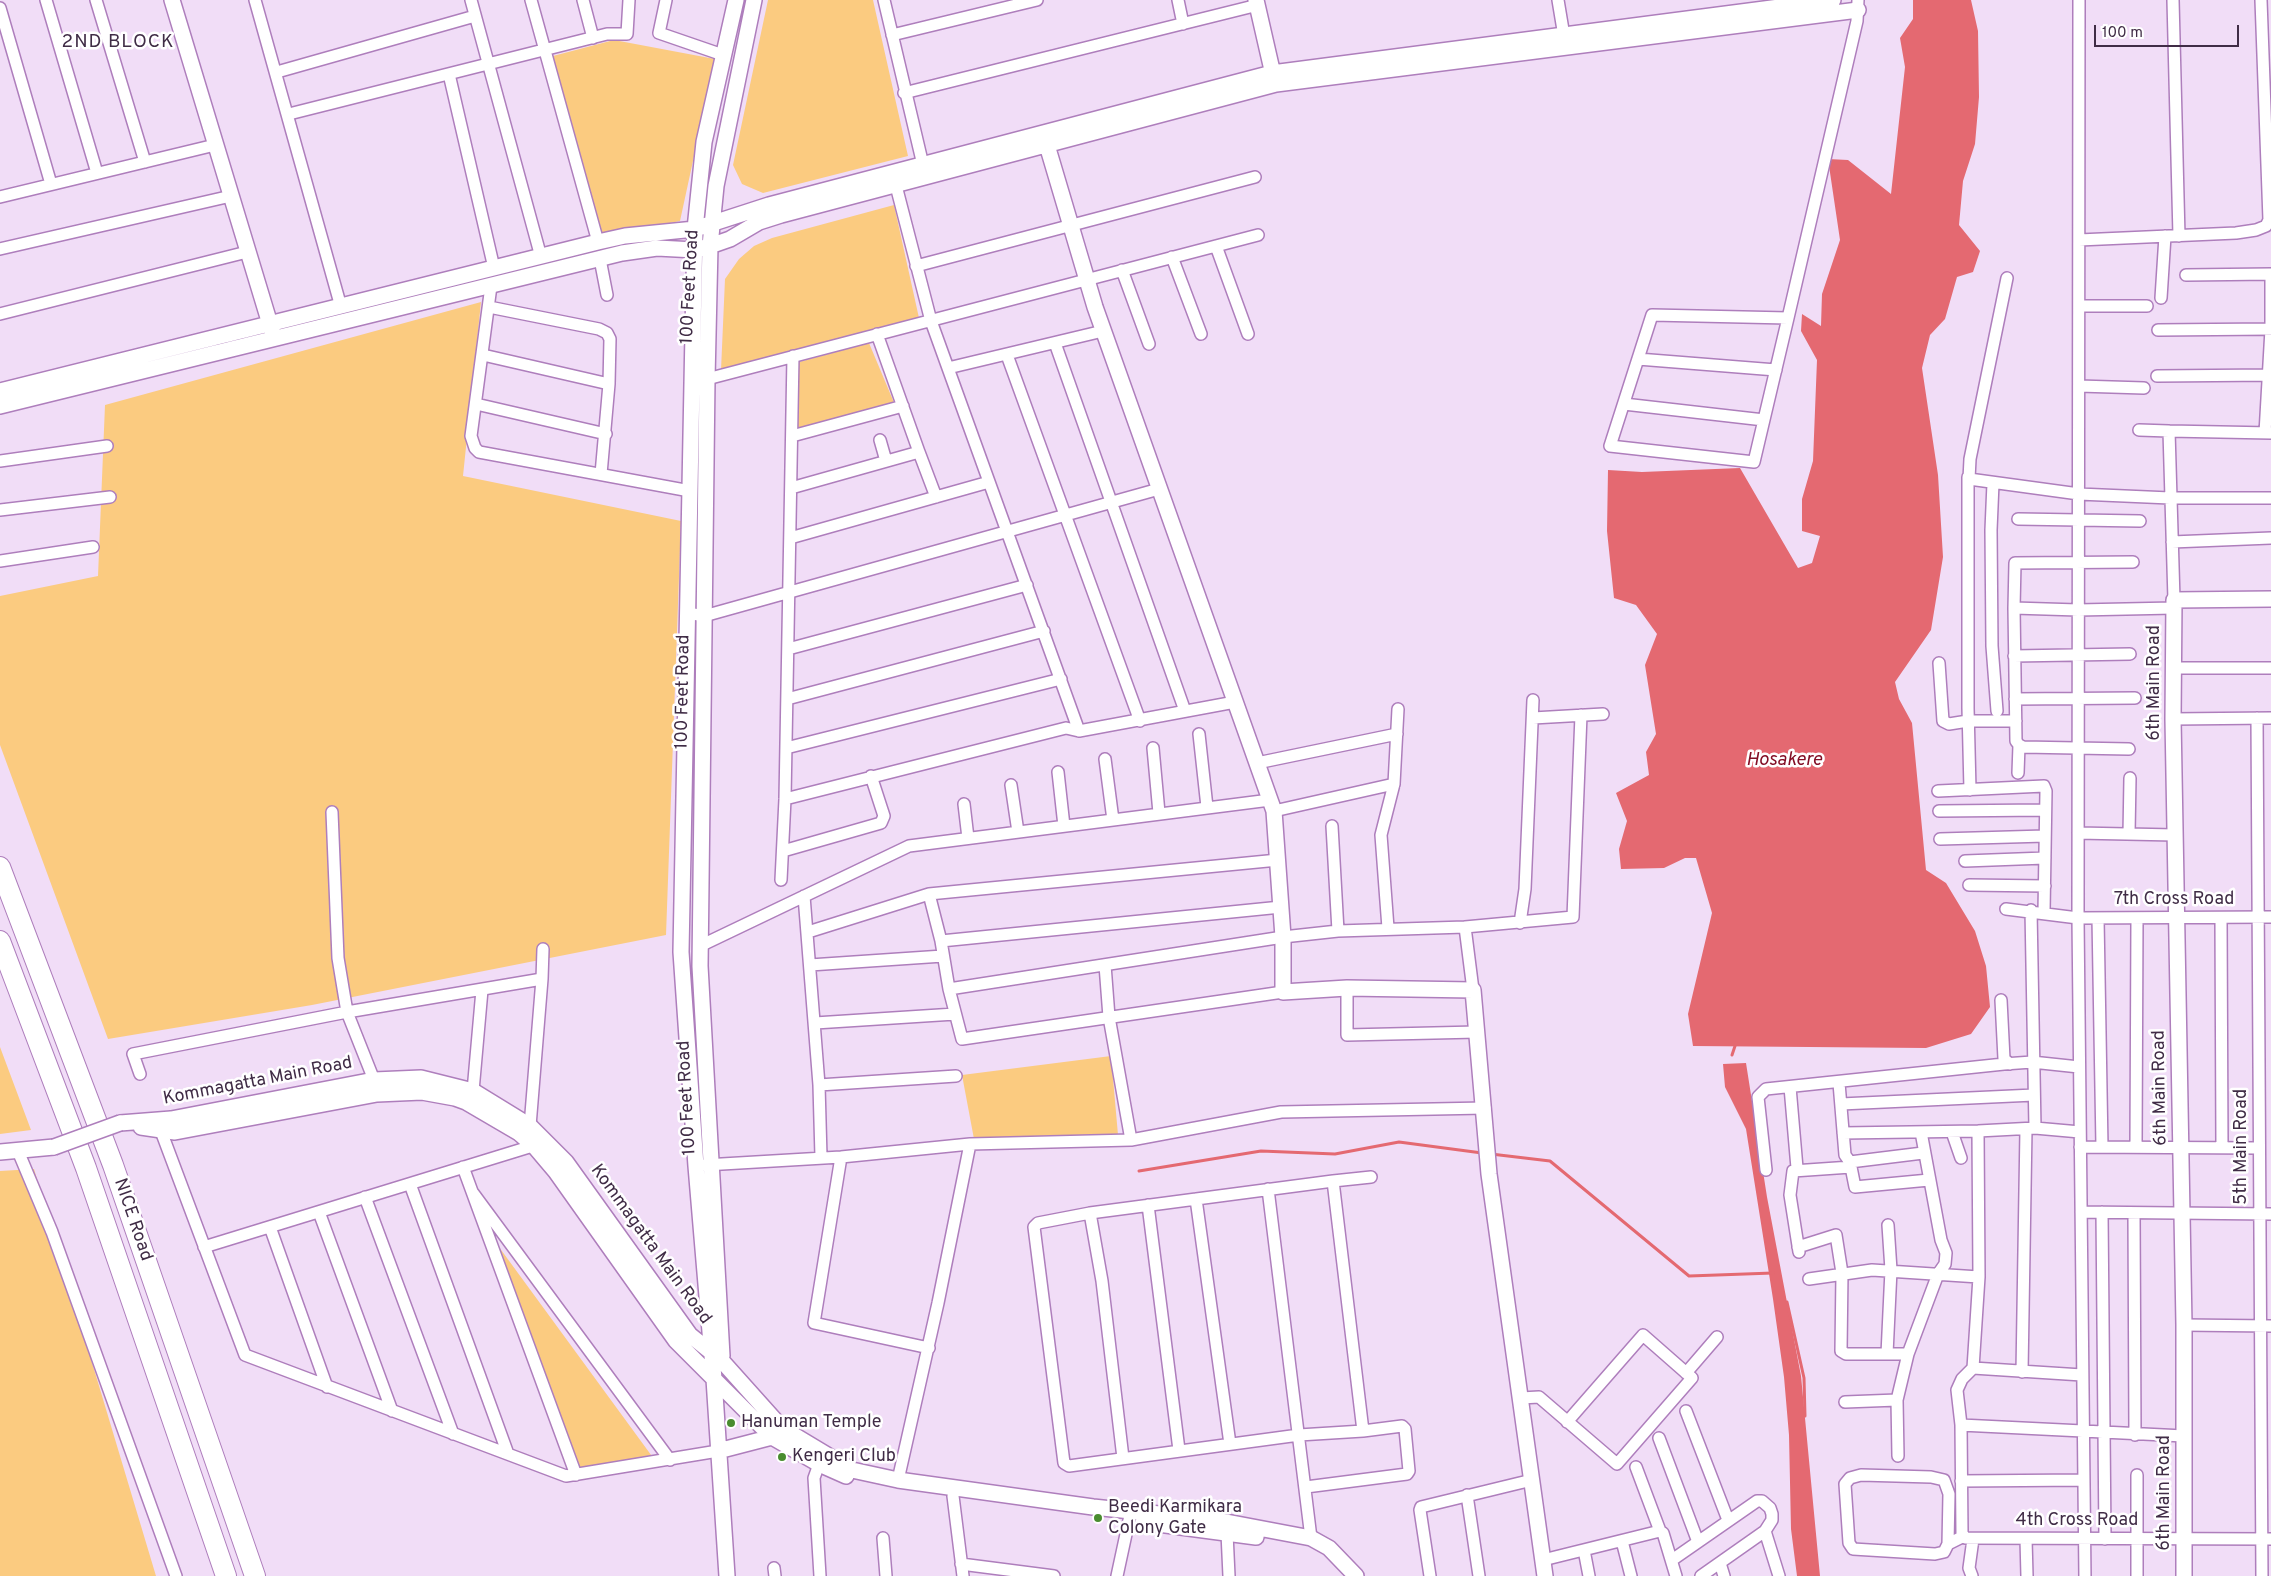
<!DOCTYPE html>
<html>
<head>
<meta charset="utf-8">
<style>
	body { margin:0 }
	#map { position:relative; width:2271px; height:1576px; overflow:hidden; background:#f1ddf7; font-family:Overpass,sans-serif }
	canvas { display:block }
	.scale { position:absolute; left:2094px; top:25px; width:145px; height:22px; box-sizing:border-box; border:2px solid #402c46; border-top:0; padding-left:6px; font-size:15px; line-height:18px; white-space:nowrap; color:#402c46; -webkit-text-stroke:4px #fff; paint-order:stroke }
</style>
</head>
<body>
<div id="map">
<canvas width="2271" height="1576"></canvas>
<div class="scale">100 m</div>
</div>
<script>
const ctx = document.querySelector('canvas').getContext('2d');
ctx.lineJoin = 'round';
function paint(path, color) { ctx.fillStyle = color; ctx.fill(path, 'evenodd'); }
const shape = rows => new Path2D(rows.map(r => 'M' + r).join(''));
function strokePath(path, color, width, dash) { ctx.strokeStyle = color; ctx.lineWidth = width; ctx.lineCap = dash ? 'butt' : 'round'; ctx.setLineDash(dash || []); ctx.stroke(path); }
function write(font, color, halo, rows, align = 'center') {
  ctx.font = font + ' Overpass,sans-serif'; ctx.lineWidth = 5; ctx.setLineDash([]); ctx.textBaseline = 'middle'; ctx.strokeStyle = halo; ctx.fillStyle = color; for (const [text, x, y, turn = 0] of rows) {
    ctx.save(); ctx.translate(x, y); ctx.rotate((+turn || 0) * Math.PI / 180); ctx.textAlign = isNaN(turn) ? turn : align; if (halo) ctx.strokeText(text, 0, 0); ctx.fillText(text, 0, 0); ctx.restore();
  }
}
const green = shape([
	[768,0,873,0,908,156,763,193,742,184,733,165],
	[614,40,715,59,680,221,601,237,553,56],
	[894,205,919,318,721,370,725,279,739,259,754,246,772,238],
	[481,302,463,476,681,521,666,935,312,1005,108,1039,0,745,0,596,98,576,105,405],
	[869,343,895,405,796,431,799,362],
	[0,1047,31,1130,0,1134],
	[1111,1056,1118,1135,974,1139,962,1075],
	[34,1169,156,1576,0,1576,0,1171],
	[496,1243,654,1459,579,1469]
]);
const water = shape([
	[1913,0,1971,0,1978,31,1979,97,1975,144,1963,181,1959,225,1980,251,1973,272,1957,277,1945,319,1930,335,1922,368,1938,475,1943,557,1931,630,1895,682,1899,699,1912,723,1926,870,1946,883,1975,931,1986,966,1990,1007,1971,1034,1926,1048,1693,1046,1688,1014,1712,913,1696,858,1685,858,1664,868,1621,869,1619,849,1627,821,1616,793,1649,775,1646,752,1656,734,1645,665,1657,634,1636,605,1614,598,1607,531,1608,470,1642,472,1740,468,1798,568,1812,563,1820,536,1802,531,1802,499,1813,461,1817,360,1801,331,1802,314,1821,326,1822,294,1840,240,1828,159,1848,160,1891,194,1905,67,1900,38,1913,19],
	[1746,1063,1767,1197,1801,1376,1820,1576,1797,1576,1791,1529,1789,1435,1784,1377,1773,1299,1746,1129,1725,1087,1723,1064]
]);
const stream = shape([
	[1732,1055,1736,1043],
	[1491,1154,1550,1161,1689,1276,1773,1273],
	[1139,1171,1261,1151,1335,1154,1399,1142,1482,1153],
	[1787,1302,1804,1378,1805,1416]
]);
const street = shape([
	[46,0,97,173],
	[96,0,145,162],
	[255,0,341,307],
	[471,0,541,257],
	[531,0,598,242],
	[583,0,593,38],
	[666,0,659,33,723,55],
	[884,0,923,165],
	[1178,0,1183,24],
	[1558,0,1565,42],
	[2079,0,2078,918,2085,1576],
	[2173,0,2179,236],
	[0,8,51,184],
	[892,35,1037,0],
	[277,72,475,16],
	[449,74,494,268],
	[904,93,1258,5],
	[289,114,607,34,627,34,629,0],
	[894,178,931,321,1079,731],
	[0,197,215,145],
	[2079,240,2236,233,2256,230,2266,226,2269,220,2261,0],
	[1216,246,1248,334],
	[0,249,231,196],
	[1172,257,1201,334],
	[600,259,607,295],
	[916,266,1255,177],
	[1122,270,1149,344],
	[2186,275,2271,274,2271,329,2265,433],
	[2007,278,1970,459,1969,479,2079,494,2170,498,2271,498],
	[491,286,471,436,475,448,479,452,690,491],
	[2161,298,2165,236],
	[2079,306,2147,306],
	[489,307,599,329,607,333,610,339,609,384,601,474],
	[0,314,247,252],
	[1788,318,1652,315,1610,446,1754,462,1788,318,1857,21,1858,0],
	[2158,330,2271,329],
	[1055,343,1185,711],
	[483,355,609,384],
	[1007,355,1140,721],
	[1638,359,1776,370],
	[948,368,1103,331],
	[2157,376,2271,375],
	[707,379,1258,235],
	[2079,386,2144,388],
	[476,404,606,434],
	[1624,404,1764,420],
	[2139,430,2169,431],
	[792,436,903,406],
	[880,440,886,461],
	[919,452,936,497],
	[0,461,107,446],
	[1968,477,1968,708,1970,790],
	[1993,483,1991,530,1992,646,1997,711],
	[791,488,919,452,877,334],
	[0,510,110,497],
	[2018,519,2140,521],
	[790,538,989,482],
	[2172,542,2271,538],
	[0,561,93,547],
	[2174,600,2169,431,2271,433],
	[2014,608,2078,610,2174,608],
	[688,613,704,616,1159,489],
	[788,649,1027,585],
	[2014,656,2130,654],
	[1939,663,1943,721,1949,724,1968,721,2016,721],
	[2173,668,2271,668],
	[787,699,1044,631],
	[2015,699,2135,698],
	[1533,718,1603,714],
	[2257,718,2262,1576],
	[2173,719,2271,718],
	[1199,734,1207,807],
	[786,748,1061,679],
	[1153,748,1159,813],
	[2129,749,2023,747,2019,745,2016,741,2014,608,2015,563,2133,562],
	[1105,759,1113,820],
	[1257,763,1397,734],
	[1058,772,1064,826],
	[2018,773,2019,745],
	[1011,785,1018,832],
	[1938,791,2044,786,2046,791,2044,912],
	[785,799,1066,728,1079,731,1235,702],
	[964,804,968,838],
	[1274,811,1394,784,1398,709],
	[1939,811,2045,810],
	[332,812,338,958,347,1012,374,1080],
	[1332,826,1338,931],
	[2078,833,2175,835],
	[2129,834,2130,778],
	[1940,839,2045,836],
	[783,851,881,823,884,816,871,776],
	[1965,861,2045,858],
	[781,880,785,799,793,356],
	[1969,885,2045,886],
	[929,894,941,941,949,989,962,1039,1283,992],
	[804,896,819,1085,821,1157],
	[2006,909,2078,918,2271,917],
	[2031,910,2035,1128],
	[2098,918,2102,1147],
	[2221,918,2222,1148],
	[1520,923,1525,889,1533,700],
	[1465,927,1473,990],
	[1388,928,1381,835,1394,784],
	[808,932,929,894,1278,860],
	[941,941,1281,907],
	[700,946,909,846,1270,800],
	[810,965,943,956],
	[1105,965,1109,1017,1131,1140],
	[542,979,543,949],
	[1347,988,1347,1035,1477,1032],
	[949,989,1283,937,1338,931,1465,927,1573,917,1581,715],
	[2001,1000,2004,1059,2010,1064],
	[815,1023,955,1014],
	[140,1074,133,1054,347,1012,542,979,530,1126,526,1132],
	[1839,1083,1845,1155,1850,1162,1923,1153],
	[819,1085,956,1076],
	[1790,1087,1797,1168],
	[473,1091,482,990],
	[1841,1104,2034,1095],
	[161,1131,245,1355,566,1476,718,1451],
	[1978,1131,1979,1277,1973,1368,2082,1375],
	[1952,1132,1961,1158],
	[1843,1133,1978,1131,2035,1128,2080,1132],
	[2136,1146,2137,918],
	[2080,1147,2259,1148],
	[18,1151,52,1232,176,1576],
	[841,1157,814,1323,929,1348],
	[1850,1162,1855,1187,1929,1180],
	[705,1165,841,1157,970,1144,1131,1140,1281,1112,1485,1108],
	[463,1167,576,1475],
	[1766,1170,1758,1097,1766,1089,2004,1064,2032,1062,2079,1067],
	[1333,1181,1371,1177],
	[410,1184,508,1454],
	[1268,1189,1311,1538],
	[473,1193,670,1460],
	[365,1197,453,1434],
	[1196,1199,1230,1444],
	[1148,1205,1179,1450],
	[319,1212,392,1411],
	[2081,1212,2271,1214],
	[2102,1212,2105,1539],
	[1090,1213,1102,1281,1123,1458],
	[2134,1213,2135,1435],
	[270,1227,327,1387],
	[204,1247,539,1144],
	[1798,1247,1836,1235,1842,1273,1841,1351,1846,1354,1908,1354],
	[1799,1252,1790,1195,1793,1171,1851,1167],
	[1809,1279,1872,1270,1979,1277],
	[2184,1325,2271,1326],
	[1887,1354,1891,1270,1888,1225],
	[1973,1368,1962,1379,1957,1390,1961,1425,1962,1533,1965,1538,2271,1539],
	[2022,1372,2026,1129],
	[1686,1373,1717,1337],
	[1521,1398,1539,1397,1617,1464,1692,1378,1643,1335,1567,1422],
	[1845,1402,1897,1400],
	[1686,1411,1728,1520],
	[1961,1425,2184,1436],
	[1659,1438,1698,1542],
	[1898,1456,1897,1400,1908,1354,1938,1274,1945,1264,1946,1253,1941,1240,1921,1132],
	[819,1464,814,1478,820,1576],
	[1636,1467,1660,1531],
	[898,1480,938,1303,970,1144],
	[1961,1481,2084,1480],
	[1306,1487,1407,1474,1409,1471,1405,1429,1402,1426,1363,1431,1299,1435,1069,1466,1064,1463,1034,1227,1038,1223,1090,1213,1333,1181,1363,1431],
	[1467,1495,1479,1576],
	[953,1496,963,1576],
	[1227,1533,1229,1576],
	[883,1538,886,1576],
	[2026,1539,2027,1576],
	[1622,1541,1631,1576],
	[1948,1544,1944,1552,1935,1554,1853,1549,1849,1543,1845,1484,1850,1478,1861,1475,1931,1477,1944,1480,1949,1494,1948,1544,1964,1536],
	[1584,1550,1589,1576],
	[1543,1560,1660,1531,1663,1533,1676,1576],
	[1672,1560,1757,1501,1762,1501,1770,1508,1772,1514,1772,1520,1765,1531],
	[1720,1563,1724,1576],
	[961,1564,1054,1576],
	[774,1568,775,1576],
	[1117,1576,1131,1511],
	[1430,1576,1420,1510,1421,1507,1532,1480],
	[1701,1576,1765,1531,1779,1576],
	[1972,1576,1969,1568,1973,1539],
	[2137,1576,2137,1475]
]);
const secondary = shape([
	[172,0,273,334],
	[1256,0,1275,83],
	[1044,135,1095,307,1274,811,1283,937,1283,992,1347,988,1473,990,1489,1174,1545,1576],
	[0,391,598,242,625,236,695,229,769,205,1272,73,1833,0],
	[0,406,622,253,657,248,695,250,710,246,730,239,759,222,781,215,1276,84,1858,10],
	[120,1123,171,1119,374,1080,421,1078,473,1091,530,1126,566,1162,690,1335,722,1361,782,1428,852,1470,898,1480,1093,1507,1216,1520,1311,1538,1329,1548,1356,1576],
	[141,1127,175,1132,377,1094,422,1092,455,1098,466,1102,519,1133,534,1146,556,1172,676,1341,772,1437,819,1464,846,1476],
	[0,1152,54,1147],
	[722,1356,700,966,707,379,710,246,716,186,754,0],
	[718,1451,772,1437,777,1432],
	[1143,1522,1256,1537],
	[727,1576,714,1379,696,1166,681,952,695,229,704,142,736,0],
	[2184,1576,2184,1325,2173,719,2174,600,2271,599]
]);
const highway = shape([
	[0,867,113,1165,255,1576],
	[0,941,86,1168,226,1576]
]);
const secondaryBridge = shape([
	[54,1147,120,1123]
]);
const markers = [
	[731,1423,5,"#498c2f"],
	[782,1457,5,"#498c2f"],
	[1098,1518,5,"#498c2f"]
];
const streetNames = [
	["100 Feet Road",691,287,-87],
	["6th Main Road",2155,683,-90],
	["100 Feet Road",684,692,-89],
	["7th Cross Road",2174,900],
	["Kommagatta Main Road",258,1082,-11],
	["6th Main Road",2161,1088,-91],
	["100 Feet Road",688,1098,-93],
	["5th Main Road",2242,1147,-90],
	["NICE Road",132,1220,71],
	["Kommagatta Main Road",650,1245,54],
	["6th Main Road",2165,1493,-90],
	["4th Cross Road",2077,1521]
];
const poiNames = [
	["Hanuman Temple",741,1423],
	["Kengeri Club",792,1457],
	["Beedi Karmikara",1108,1508],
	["Colony Gate",1108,1529]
];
const neighbourhoodNames = [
	["2ND BLOCK",118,43]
];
const waterNames = [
	["Hosakere",1784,761]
];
paint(green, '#fbcb80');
paint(water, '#e46971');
strokePath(stream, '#e46971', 3);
strokePath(street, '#ae7ebc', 14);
strokePath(secondary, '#ae7ebc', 18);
strokePath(highway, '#ae7ebc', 22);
strokePath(street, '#fff', 11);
strokePath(secondary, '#fff', 15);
strokePath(highway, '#fff', 20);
strokePath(secondaryBridge, '#ae7ebc', 18, []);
strokePath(secondaryBridge, '#fff', 15);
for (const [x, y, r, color] of markers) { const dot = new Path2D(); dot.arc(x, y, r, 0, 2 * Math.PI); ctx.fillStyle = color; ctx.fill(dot); strokePath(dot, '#fff', 2); }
write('18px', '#402c46', '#fff', streetNames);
write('18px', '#402c46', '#fff', poiNames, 'left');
ctx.letterSpacing = '1px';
write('19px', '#402c46', '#fff', neighbourhoodNames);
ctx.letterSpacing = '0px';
write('italic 19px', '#830f26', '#fff', waterNames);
</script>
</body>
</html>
